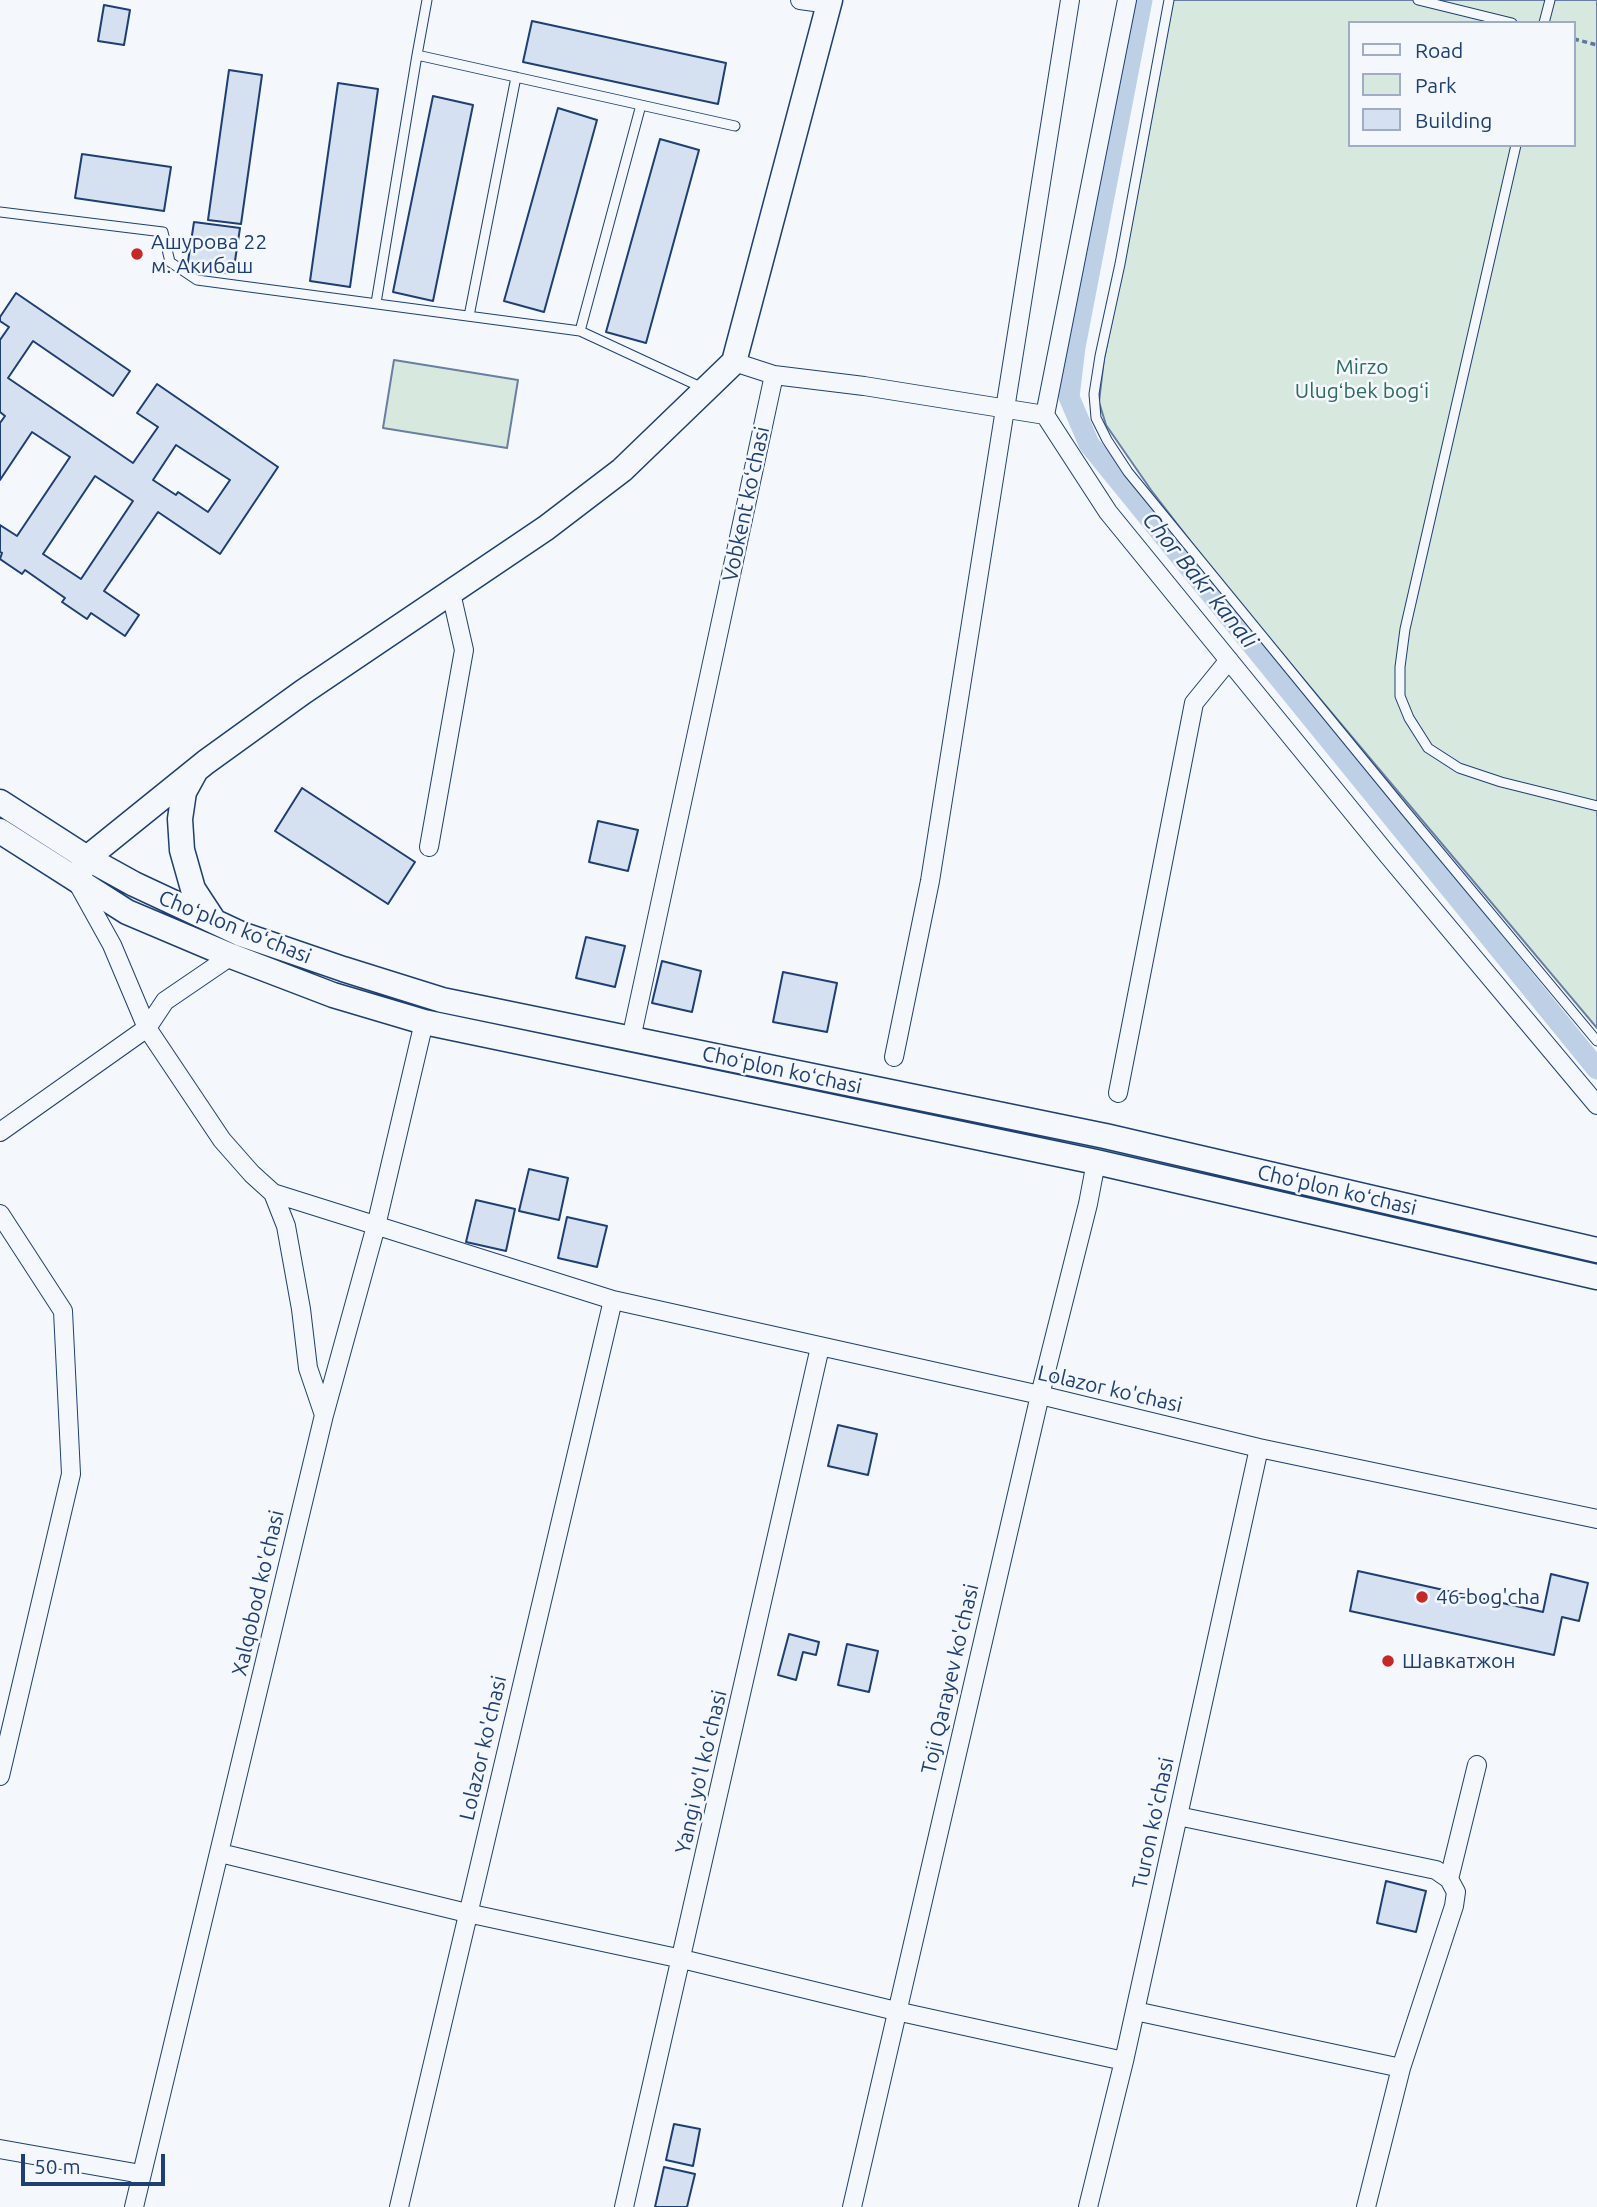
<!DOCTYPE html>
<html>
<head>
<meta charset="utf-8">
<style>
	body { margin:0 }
	#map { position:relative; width:1597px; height:2207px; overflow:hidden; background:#f4f7fb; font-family:Ubuntu,sans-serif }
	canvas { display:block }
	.legend { position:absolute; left:1348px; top:21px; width:228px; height:126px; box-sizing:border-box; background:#f4f7fb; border:2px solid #9eadc5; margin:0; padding:9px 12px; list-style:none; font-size:21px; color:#1d3f73 }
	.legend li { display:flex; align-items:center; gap:14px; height:35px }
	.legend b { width:35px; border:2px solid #9eadc5 }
	.scale { position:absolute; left:21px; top:2154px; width:144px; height:32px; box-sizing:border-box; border:4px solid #1d3f73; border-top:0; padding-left:9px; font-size:21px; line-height:24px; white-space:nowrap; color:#1d3f73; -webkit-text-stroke:5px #f4f7fb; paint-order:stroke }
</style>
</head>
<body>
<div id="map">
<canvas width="1597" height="2207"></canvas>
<ul class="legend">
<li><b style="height:9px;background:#f4f7fb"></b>Road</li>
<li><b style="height:19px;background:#d7e8df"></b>Park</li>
<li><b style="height:19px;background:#d5e0f0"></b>Building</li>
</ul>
<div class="scale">50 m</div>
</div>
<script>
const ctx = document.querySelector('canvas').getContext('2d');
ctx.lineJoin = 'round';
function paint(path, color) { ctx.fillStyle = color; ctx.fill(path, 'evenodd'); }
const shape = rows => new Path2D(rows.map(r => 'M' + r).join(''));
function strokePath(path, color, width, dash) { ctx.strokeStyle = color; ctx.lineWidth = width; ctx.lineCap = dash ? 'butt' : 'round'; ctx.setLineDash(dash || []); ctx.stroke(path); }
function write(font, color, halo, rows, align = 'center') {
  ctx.font = font + ' Ubuntu,sans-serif'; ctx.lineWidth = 5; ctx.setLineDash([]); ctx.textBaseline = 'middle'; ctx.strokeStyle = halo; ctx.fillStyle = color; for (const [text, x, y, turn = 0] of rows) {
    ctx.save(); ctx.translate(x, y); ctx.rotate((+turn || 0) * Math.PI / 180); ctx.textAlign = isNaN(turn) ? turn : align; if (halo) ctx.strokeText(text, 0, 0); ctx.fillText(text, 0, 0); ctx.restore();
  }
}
const green = shape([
	[1173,0,1597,0,1597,1028,1225,586,1151,490,1106,425,1099,402,1104,359,1141,174,1173,0],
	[1350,23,1574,23,1574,145,1350,145,1350,23],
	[394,360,518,380,507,448,383,428,394,360]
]);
const canal = shape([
	[1142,0,1075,347,1069,397,1089,444,1597,1069]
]);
const building = shape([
	[104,5,130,10,124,45,98,41,104,5],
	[532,21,726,63,718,104,523,62,532,21],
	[229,70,262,75,241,224,208,220,229,70],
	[338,83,378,89,350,287,310,281,338,83],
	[433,96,473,105,433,301,393,292,433,96],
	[558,108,597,120,544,312,504,301,558,108],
	[660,139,699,150,646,343,606,332,660,139],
	[82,154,171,167,164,211,75,198,82,154],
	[194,222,240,228,233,274,187,268,194,222],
	[16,293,130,371,113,396,33,341,8,378,133,463,158,427,137,413,157,384,278,467,220,554,158,512,104,591,139,615,125,636,91,613,87,619,62,602,65,598,25,570,22,574,0,559,2,553,0,552,0,525,17,536,70,457,32,432,0,480,0,423,5,416,0,412,0,340,9,327,0,321,0,317,16,293],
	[176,445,230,480,208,512,178,492,176,495,153,480,176,445],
	[95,476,133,501,81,579,43,554,95,476],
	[302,788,415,862,388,904,275,831,302,788],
	[598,821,638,830,628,871,589,862,598,821],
	[586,937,625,946,615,987,576,978,586,937],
	[662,961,701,971,692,1012,652,1003,662,961],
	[783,972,837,983,827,1032,773,1022,783,972],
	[529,1169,568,1178,559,1220,519,1211,529,1169],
	[476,1200,515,1209,506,1251,466,1242,476,1200],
	[567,1217,607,1226,597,1267,558,1258,567,1217],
	[838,1425,877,1434,868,1475,828,1466,838,1425],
	[1358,1571,1543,1612,1551,1574,1588,1583,1579,1621,1562,1617,1554,1655,1350,1611,1358,1571],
	[789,1634,819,1642,816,1655,803,1652,796,1680,778,1675,789,1634],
	[847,1644,878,1651,869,1692,838,1685,847,1644],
	[1386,1881,1426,1891,1416,1932,1377,1923,1386,1881],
	[674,2124,700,2129,693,2166,666,2160,674,2124],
	[664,2167,695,2174,687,2207,655,2207,664,2167]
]);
const path = shape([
	[1574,39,1597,45]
]);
const service = shape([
	[1169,0,1120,264,1100,356,1094,394,1096,418,1107,440,1128,472,1403,808,1597,1041],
	[1418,0,1512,23],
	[1544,23,1550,0],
	[417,55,427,0],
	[1516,145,1405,629,1400,667,1400,696,1409,718,1428,748,1459,768,1501,782,1597,806],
	[0,212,163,232,170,262,197,280,580,331,705,389],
	[376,303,417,55,735,126],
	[469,316,516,77],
	[580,331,641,105]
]);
const minor = shape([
	[800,0,829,4],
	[1127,0,1045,415,1108,512,1386,853,1597,1105],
	[734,362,774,375,864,386,1045,415],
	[429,847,464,650,451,593],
	[77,882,112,945,147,1028,222,1140,252,1174,273,1193,286,1226,301,1309,308,1368,324,1415,134,2207],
	[631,1039,774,375],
	[894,1057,930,881,1070,0],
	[1118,1093,1194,703,1229,660],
	[0,1132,147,1028,165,1001,231,956],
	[273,1193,613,1300,1040,1395,1259,1448,1597,1519],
	[0,1214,63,1311,71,1474,0,1776],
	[324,1415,376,1226,424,1022],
	[1178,1816,1436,1870,1449,1879,1456,1892,1454,1906,1401,2068,1366,2207],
	[220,1853,467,1913,682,1959,896,2011,1124,2061],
	[1449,1879,1477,1765],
	[1135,2011,1401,2068],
	[0,2149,141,2174],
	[399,2207,613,1300],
	[624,2207,820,1347],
	[852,2207,1040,1395,1088,1204,1096,1162],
	[1088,2207,1124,2061,1259,1448]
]);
const secondary = shape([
	[195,772,184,792,180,819,182,850,193,889,214,921],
	[0,802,87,858,134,884,241,934,343,969,442,1000,1105,1136,1597,1250],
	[0,831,127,912,231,956,333,995,424,1022,1096,1162,1597,1277],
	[81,871,87,858,206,762,303,692,546,528,622,470,734,362,830,0]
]);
const markers = [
	[137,254,7,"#c62828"],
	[1422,1597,7,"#c62828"],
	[1388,1661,7,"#c62828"]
];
const poiNames = [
	["Ашурова 22",151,242],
	["м. Акибаш",151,266],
	["46-bog'cha",1436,1597],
	["Шавкатжон",1402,1661]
];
const parkNames = [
	["Mirzo",1362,367],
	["Ulugʻbek bogʻi",1362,391]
];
const streetNames = [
	["Vobkent koʻchasi",746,504,-78],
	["Choʻplon koʻchasi",235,927,22],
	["Choʻplon koʻchasi",782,1070,12],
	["Choʻplon koʻchasi",1337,1190,13],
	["Lolazor ko'chasi",1110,1389,13],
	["Xalqobod ko'chasi",258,1593,-77],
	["Toji Qarayev ko'chasi",950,1679,-77],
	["Lolazor ko'chasi",483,1748,-77],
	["Yangi yo'l ko'chasi",701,1772,-77],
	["Turon ko'chasi",1153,1823,-78]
];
const waterNames = [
	["Chor Bakr kanali",1200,580,51]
];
paint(green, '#d7e8df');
strokePath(green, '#687fa3', 2);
strokePath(canal, '#bed0e5', 21);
paint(building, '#d5e0f0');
strokePath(building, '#1d3f73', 2);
strokePath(service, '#1d3f73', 11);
strokePath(minor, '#1d3f73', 20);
strokePath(secondary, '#1d3f73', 27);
strokePath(path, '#5e769c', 3.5, [5, 3.5]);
strokePath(service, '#f4f7fb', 9);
strokePath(minor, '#f4f7fb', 18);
strokePath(secondary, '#f4f7fb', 24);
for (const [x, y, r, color] of markers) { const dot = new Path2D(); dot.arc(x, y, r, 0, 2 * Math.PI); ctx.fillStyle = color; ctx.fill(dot); strokePath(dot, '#f4f7fb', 2.5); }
write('21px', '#1d3f73', '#f4f7fb', poiNames, 'left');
write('21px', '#2c6c60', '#f4f7fb', parkNames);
write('21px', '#1d3f73', '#f4f7fb', streetNames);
write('italic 23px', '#1d3f73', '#f4f7fb', waterNames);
</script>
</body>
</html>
